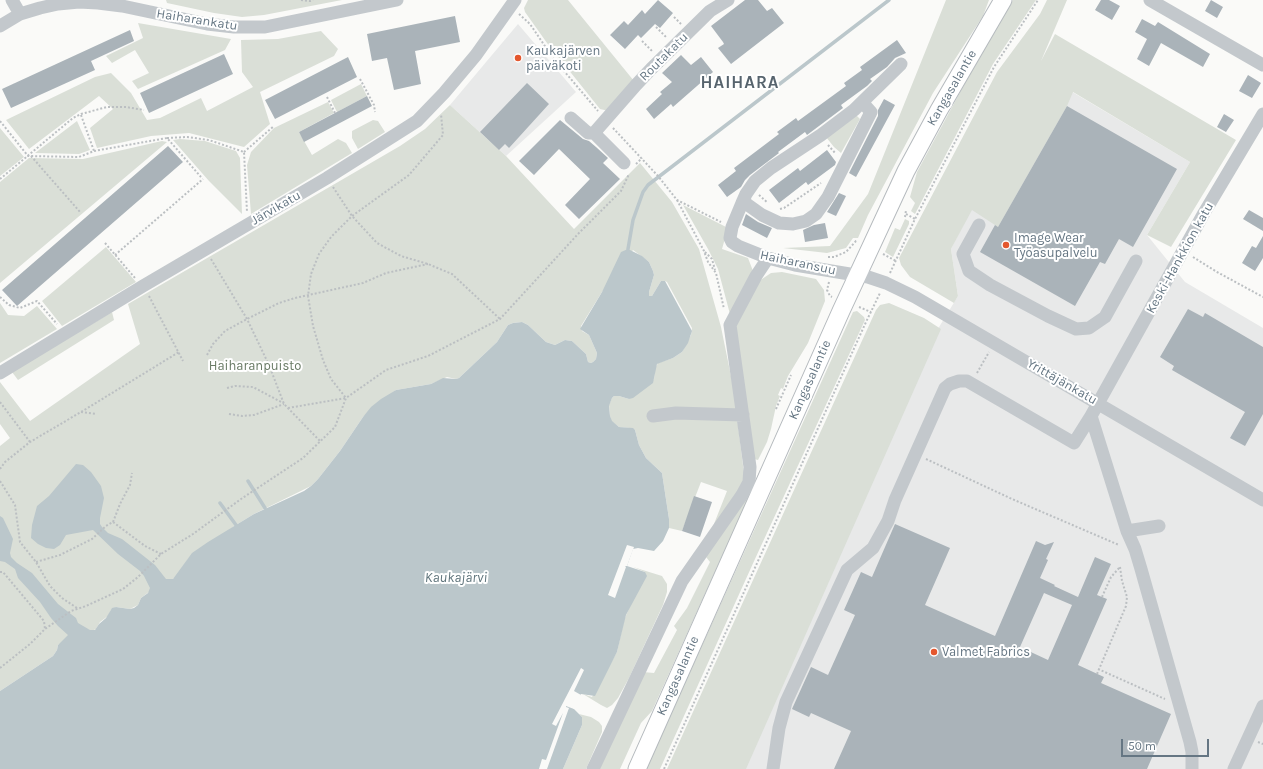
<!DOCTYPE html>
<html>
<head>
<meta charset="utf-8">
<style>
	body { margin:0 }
	#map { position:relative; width:1263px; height:769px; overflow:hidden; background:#fafaf8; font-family:Karla,sans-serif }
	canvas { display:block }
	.scale { position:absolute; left:1121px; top:739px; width:88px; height:18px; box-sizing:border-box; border:2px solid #657683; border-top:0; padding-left:5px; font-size:12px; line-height:14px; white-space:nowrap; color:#657683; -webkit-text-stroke:3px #fff; paint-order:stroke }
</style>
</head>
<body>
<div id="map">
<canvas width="1263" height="769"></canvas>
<div class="scale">50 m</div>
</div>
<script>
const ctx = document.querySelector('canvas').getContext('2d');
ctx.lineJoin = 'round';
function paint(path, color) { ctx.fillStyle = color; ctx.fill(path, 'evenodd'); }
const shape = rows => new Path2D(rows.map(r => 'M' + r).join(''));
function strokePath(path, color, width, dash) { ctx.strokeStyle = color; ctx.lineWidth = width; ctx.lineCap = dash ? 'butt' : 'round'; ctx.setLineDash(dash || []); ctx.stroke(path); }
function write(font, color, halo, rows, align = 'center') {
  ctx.font = font + ' Karla,sans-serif'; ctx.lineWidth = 4; ctx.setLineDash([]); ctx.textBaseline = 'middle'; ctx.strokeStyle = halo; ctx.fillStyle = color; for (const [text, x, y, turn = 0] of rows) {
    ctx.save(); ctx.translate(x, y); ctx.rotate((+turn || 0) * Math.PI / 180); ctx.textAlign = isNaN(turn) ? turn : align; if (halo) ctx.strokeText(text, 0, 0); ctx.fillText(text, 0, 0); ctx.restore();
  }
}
const built = shape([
	[518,24,576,92,506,156,450,105],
	[1037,71,1190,162,1147,235,1185,282,1263,328,1263,769,737,769,911,373,958,296,951,249]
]);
const green = shape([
	[166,0,342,0,264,15,242,17,214,13,167,3],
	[528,0,568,0,634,81,609,111,600,109,547,43,525,12,524,8],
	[946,0,989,0,983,16,933,93,868,215,858,238,853,238,846,248,827,253,783,248,830,246,868,194],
	[1013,0,1036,0,993,64,915,214,911,211,915,203,910,197,917,172,965,83],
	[1047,0,1067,0,1041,61,1055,34,1236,140,1171,247,1147,235,1190,162,1073,92,1067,106,998,227,972,210,951,249,958,296,954,303,910,277,901,265,899,258,997,72,1040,14],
	[138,23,231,39,225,50,138,89,132,81,149,73,135,50,112,63,106,56,143,38],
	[321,31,338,49,334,56,260,92,270,124,244,147,189,133,151,136,97,148,90,128,113,109,99,96,29,149,6,120,95,77,111,73,131,93,147,120,160,118,201,98,207,111,253,87,242,72,241,40,278,39],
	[361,84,367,96,337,112,331,100],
	[328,102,334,113,299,132,312,155,338,139,346,143,352,153,251,214,247,165,251,152,274,128],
	[450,105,506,156,574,229,640,163,672,202,699,249,721,327,733,386,745,481,712,529,727,491,701,482,682,531,669,528,669,519,662,473,646,458,639,445,635,430,630,428,619,427,611,421,610,416,609,405,612,398,614,396,619,396,629,399,654,379,655,368,658,363,673,358,682,352,691,335,692,328,667,282,665,281,661,281,652,296,649,296,649,292,654,275,653,271,649,262,633,250,602,292,581,326,582,331,589,335,597,353,596,359,593,362,591,363,588,362,586,354,572,341,565,340,555,345,546,342,528,325,522,322,513,323,508,325,497,342,459,378,456,379,447,377,431,384,396,390,363,417,340,451,318,479,311,486,254,514,236,525,188,559,176,577,173,579,166,579,141,598,138,605,130,609,116,607,111,610,108,616,100,622,96,629,92,631,87,629,58,645,57,650,53,656,0,691,0,446,10,438,0,424,0,382,30,421,140,344,128,304,400,146,425,129],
	[856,115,860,119,841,153,834,147,826,137],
	[373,120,378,121,385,132,358,149,352,138,352,131],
	[77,121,90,150,79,154,35,153],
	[0,128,24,157,0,176],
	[180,139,205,141,236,151,240,158,242,214,209,181,173,140],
	[162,141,167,142,0,283,0,182,29,158,83,159],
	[683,205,728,228,722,249,748,258,753,271,731,318,718,269,708,249],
	[905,219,909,221,909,224,893,257,885,252,895,228,900,230],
	[106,247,136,282,62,326,42,301],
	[782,272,816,279,824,290,825,301,808,343,788,376,783,389,781,388,778,395,780,396,776,406,771,429,767,442,758,460,754,459,732,328,759,281,771,273],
	[0,303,8,315,24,316,37,306,57,329,0,363],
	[889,303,924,318,941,329,746,769,667,769,876,310,880,305],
	[857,311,864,317,865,320,755,559,660,769,646,769,853,312],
	[112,312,114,320,18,380,12,372],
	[763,466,652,711,641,723,620,769,596,769,643,672,654,673,677,630,674,626,687,608,710,562,706,557,752,488,761,468],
	[633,567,662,576,667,584,667,592,663,605,629,678,618,698,612,705,607,708,601,705,583,694,592,697,617,652,624,620,645,572],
	[579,714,591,717,599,722,602,726,602,732,586,769,563,769,582,725,582,717]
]);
const water = shape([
	[628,249,642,256,649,262,653,271,654,275,649,292,649,296,652,296,661,281,665,281,692,331,688,343,682,352,673,358,657,364,653,383,633,398,629,399,619,396,614,396,612,398,609,406,610,416,612,421,619,427,633,428,635,430,639,445,646,458,662,473,669,519,669,528,663,541,654,551,638,548,633,549,627,566,645,572,647,576,626,615,617,652,595,696,581,694,573,708,582,717,582,725,563,769,0,769,0,691,53,656,57,650,58,645,68,635,58,626,51,618,40,602,18,578,15,569,5,562,0,561,0,516,3,518,13,539,10,553,11,557,17,563,32,573,58,604,76,618,78,623,90,630,95,630,99,624,106,618,112,608,116,607,130,609,134,608,138,605,141,598,148,593,150,588,144,576,140,571,118,554,93,530,66,535,60,545,54,549,46,548,38,544,31,538,32,525,37,506,49,496,76,464,83,465,91,472,101,486,104,498,100,518,100,524,102,527,108,533,122,539,155,565,166,579,173,579,192,553,208,542,254,514,304,491,311,486,318,479,340,451,363,417,371,407,381,399,396,390,431,384,443,378,456,379,459,378,497,342,508,325,513,323,522,322,528,325,546,342,555,345,565,340,572,341,586,354,588,362,591,363,593,362,596,359,597,353,589,335,580,329,602,292,621,252]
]);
const pier = shape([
	[627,545,634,547,627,566,625,566,626,567,615,598,608,595],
	[581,668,584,670,574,691,581,695,574,709,566,706,566,707,569,708,547,769,539,769,542,759,546,760,563,713,556,726,552,724]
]);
const stream = shape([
	[628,249,633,220,643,192,648,185,889,0],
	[248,481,265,508],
	[220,503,236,525]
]);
const building = shape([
	[658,0,673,13,660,28,655,24,641,38,638,35,625,49,610,35,624,21,628,25,642,10,645,14],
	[745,0,758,0,767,11,772,8,784,23,731,64,718,48,724,44,723,42,711,26],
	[1101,0,1109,0,1120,6,1112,20,1095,10],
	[1211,0,1223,7,1217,18,1205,11],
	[455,16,460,42,415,51,421,84,394,90,387,58,372,61,367,34],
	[1142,19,1155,26,1158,22,1210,54,1203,67,1161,43,1149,66,1137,59,1147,39,1135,32],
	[130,30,134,41,91,61,95,70,11,108,2,89],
	[897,40,906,53,895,58,887,67,870,79,872,81,867,86,841,105,843,108,807,135,805,132,778,152,779,153,750,175,745,180,741,187,727,197,718,185,736,171,734,168,779,134,777,132,796,118,798,121,846,86,844,83,862,70,860,67],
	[224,54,233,74,149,113,140,93],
	[681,55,691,65,701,57,713,72,673,107,671,104,654,119,646,109,662,94,660,92,672,82,662,73],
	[348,57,357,77,275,119,265,100],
	[1248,75,1261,83,1252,98,1239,91],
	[527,83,549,104,509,148,505,144,499,150,480,132],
	[367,96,372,106,304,142,299,132],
	[884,99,895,105,856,177,849,173,878,116,878,110],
	[1067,106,1177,169,1133,247,1119,239,1105,264,1100,262,1075,306,980,252,995,225,998,227],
	[1224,114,1234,120,1226,132,1217,127],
	[560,120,583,139,589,141,596,147,608,158,603,163,620,179,579,219,565,205,590,179,559,149,534,175,519,161],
	[168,146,183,162,17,306,2,290],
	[827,150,836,162,835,165,808,185,806,182,779,203,769,190,798,168,800,171],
	[839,193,846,196,836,216,827,212],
	[1249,210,1263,218,1263,231,1243,219],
	[746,214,758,222,772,228,767,238,742,225],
	[825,223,828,238,805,242,803,230,814,225],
	[1263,236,1263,258,1255,271,1242,263,1252,246,1256,248],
	[1188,309,1203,317,1205,313,1263,347,1263,414,1245,446,1230,438,1245,412,1172,370,1174,366,1160,357],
	[694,496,712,502,700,537,682,531],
	[895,524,950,548,925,605,995,636,1036,541,1045,545,1054,542,1046,559,1048,560,1040,578,1055,585,1054,586,1078,597,1095,557,1111,564,1097,595,1107,599,1078,665,1104,677,1101,683,1171,714,1147,769,834,769,851,731,811,713,809,717,792,709,811,667,828,675,855,615,844,610,861,572,872,577],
	[1044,593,1072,605,1048,660,1020,647]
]);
const path = shape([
	[301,0,310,1,313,0],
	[519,14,530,24,553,58,598,111],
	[674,17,681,24],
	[656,27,667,38],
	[642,41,653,52],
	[360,79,374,105,375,112],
	[327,97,335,113],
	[81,115,94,151],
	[0,121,28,156,79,157,94,151,167,138,201,177],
	[613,128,658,176,677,200,721,222],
	[167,138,187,137,209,140,244,152,247,212],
	[828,145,836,154],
	[244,152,274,126],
	[31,156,80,212],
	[636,164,642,158],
	[0,179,73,118,81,114,107,107,126,107,144,110],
	[333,187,352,216,377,243,401,256,428,264,452,274,500,319],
	[759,195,768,203],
	[677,200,704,251,708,262,716,273,724,309],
	[780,209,784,208,821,183],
	[906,214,915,219],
	[905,217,906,210],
	[105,243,135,278],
	[705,252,712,259,715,270],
	[883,254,896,261],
	[115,255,203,179],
	[828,257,834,257,846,252,856,241,857,241],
	[1193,257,1217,272,1263,297],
	[211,259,247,319,269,365,284,404,320,441],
	[890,273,915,219,994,67,1038,0],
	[829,282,827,290,830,296,832,297],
	[149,296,183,361],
	[0,297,9,305,20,308,37,301,57,324],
	[859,307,871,312],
	[207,355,213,344,225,331,247,319,279,303,295,298,363,283,386,273,428,264],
	[977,373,989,352],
	[227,388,235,386,253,387,283,403],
	[0,402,30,442],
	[288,408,346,398,331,379,323,360,313,326,308,296,311,274,319,254,331,237,352,216,409,175,443,135,441,114],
	[776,409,791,375],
	[81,412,96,414],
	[229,414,242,416,254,415,284,404],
	[926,459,1012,499,1119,545],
	[0,469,5,462,30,442,81,412,179,352],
	[0,481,15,505,20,542,36,562,50,586,62,598,77,608],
	[113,522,120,504,130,485,132,473],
	[36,562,60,555,92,539,106,526,113,522,145,546,161,554],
	[0,572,3,572,44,621,45,629],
	[1102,597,1111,577,1120,567],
	[0,668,30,644,45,629,71,611,86,606,123,589,138,577,161,554,193,534,241,499,303,458,335,427,346,398,386,370,428,356,500,319,578,234,621,191,629,174],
	[1098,669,1165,699],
	[1097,674,1126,606,1127,597,1122,581,1120,567],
	[1258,742,1263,744],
	[664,769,866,322,880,293]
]);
const minor = shape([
	[12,0,20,14],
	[1150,0,1263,65],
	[0,26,20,14,40,8,58,4,79,2,98,3,122,6,207,24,234,27,265,27,397,0],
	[862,102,871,112,828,197,816,214,806,221,793,224,779,223,762,215,748,205,742,203,732,227,730,238,732,242,738,246,768,258,795,265,868,277,886,283,915,297,1263,500],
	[571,118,588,133,594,133,636,85,651,69,710,11,728,0],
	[594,133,624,163],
	[742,203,746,194,755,181,771,168,821,135,854,110,901,64],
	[979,225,963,254,969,271,990,285,1048,316,1076,329,1089,328,1105,317,1136,261],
	[0,373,143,286,327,178,417,121,444,93,476,55,515,0],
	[653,416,676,413,743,415],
	[1127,531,1159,526],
	[593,769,682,581,742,495,749,482,750,467,730,325,756,276,768,258],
	[773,769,779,728,786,702,847,570,873,548,888,521,895,500,945,388,950,384,959,381,967,381,1074,443,1091,416],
	[1192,769,1192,752,1190,742,1141,569,1135,549,1127,531,1091,416,1204,213,1263,114],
	[1234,769,1263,706]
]);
const major = shape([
	[637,769,841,311,906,171,939,110,1003,0]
]);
const markers = [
	[518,58,4,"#e4572e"],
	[1006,245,4,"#e4572e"],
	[934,652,4,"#e4572e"]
];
const streetNames = [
	["Haiharankatu",197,20,9],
	["Routakatu",664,57,-45],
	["Kangasalantie",952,88,-60],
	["Järvikatu",276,208,-30],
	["Keski-Hankkion katu",1180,258,-61],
	["Haiharansuu",798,263,12],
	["Kangasalantie",810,380,-66],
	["Yrittäjänkatu",1062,382,30],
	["Kangasalantie",678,676,-66]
];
const poiNames = [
	["Kaukajärven",526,51],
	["päiväkoti",526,66],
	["Image Wear",1014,238],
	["Työasupalvelu",1014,253],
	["Valmet Fabrics",942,652]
];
const parkNames = [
	["Haiharanpuisto",255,366]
];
const waterNames = [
	["Kaukajärvi",456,578]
];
const districtNames = [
	["HAIHARA",740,83]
];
paint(built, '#e8e9e9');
paint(green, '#dadfd7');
paint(water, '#bbc7cb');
paint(pier, '#fafaf8');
strokePath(stream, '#bbc7cb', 3.5);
paint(building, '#aab3b9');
strokePath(major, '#b5babe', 19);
strokePath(path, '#bbbfc2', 2, [2, 2]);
strokePath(minor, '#c3c8cc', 13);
strokePath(major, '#fff', 17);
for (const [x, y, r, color] of markers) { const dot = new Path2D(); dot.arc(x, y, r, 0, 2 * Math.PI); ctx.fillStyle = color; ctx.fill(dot); strokePath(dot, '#fff', 1.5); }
write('13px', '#657683', '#fff', streetNames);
write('13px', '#657683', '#fff', poiNames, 'left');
write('13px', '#687a64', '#fff', parkNames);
write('italic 14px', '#60757c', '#fff', waterNames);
ctx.letterSpacing = '1px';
write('bold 17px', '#57646e', '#fff', districtNames);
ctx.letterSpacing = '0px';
</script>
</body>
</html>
